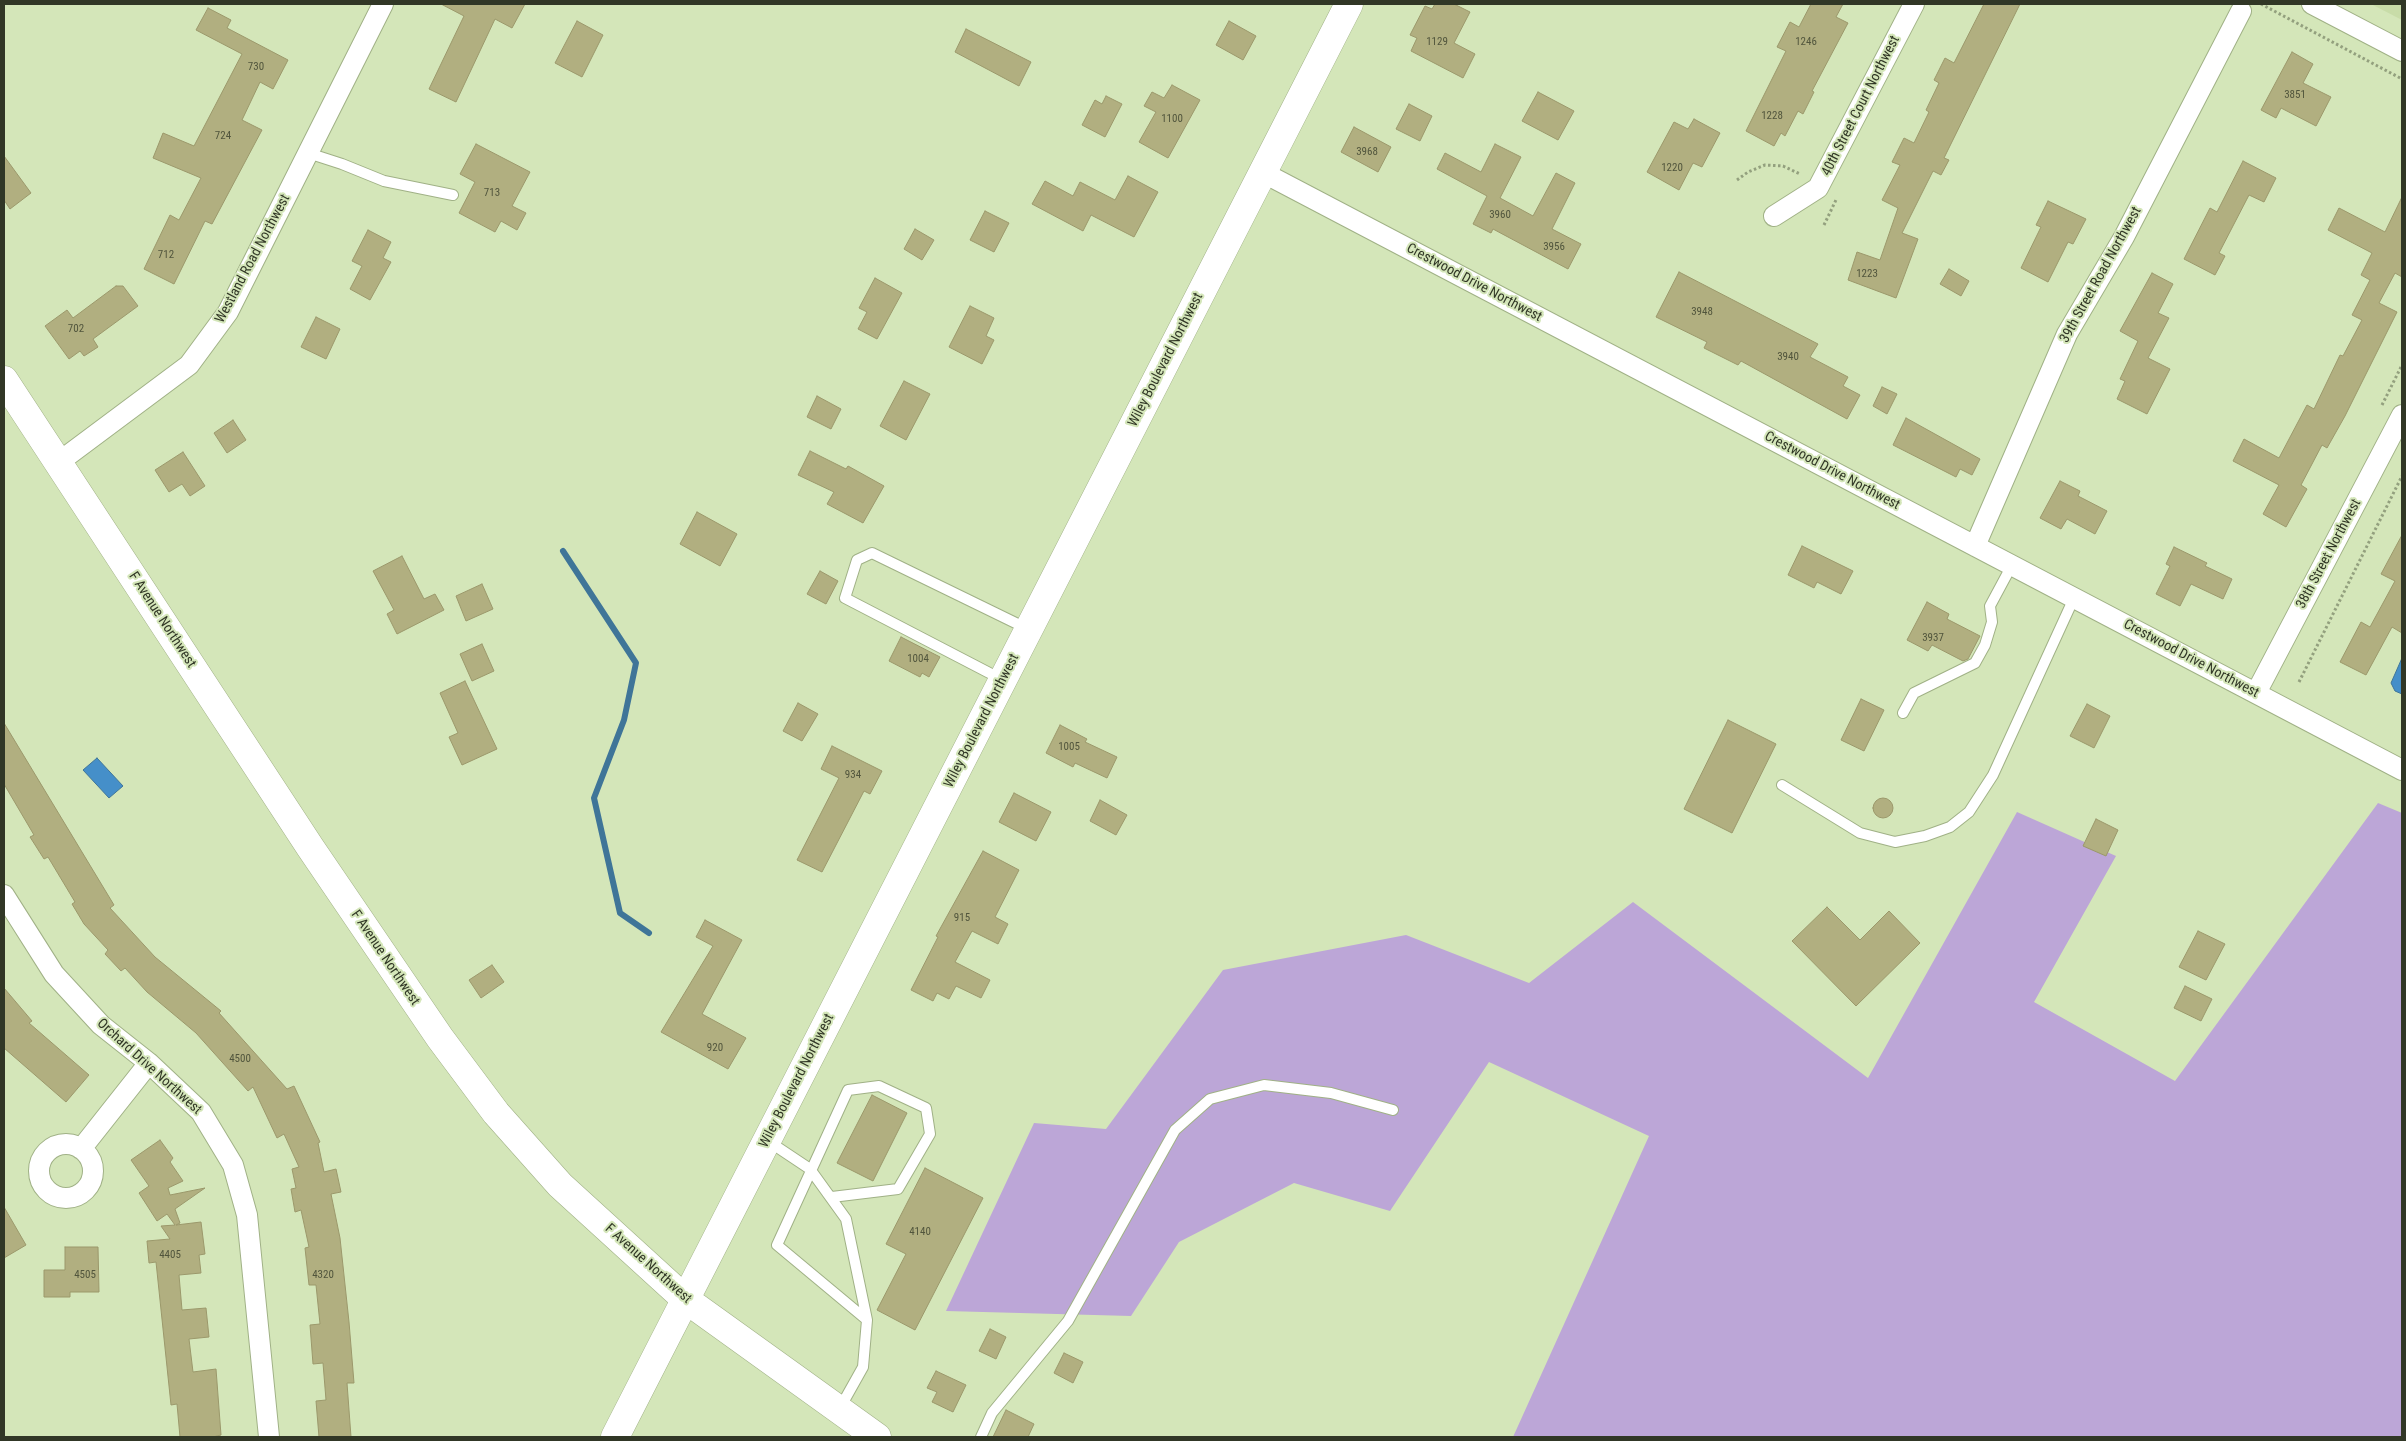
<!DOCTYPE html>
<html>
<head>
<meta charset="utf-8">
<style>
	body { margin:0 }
	#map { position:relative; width:2406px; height:1441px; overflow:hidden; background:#d4e6b9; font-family:"Roboto Condensed",sans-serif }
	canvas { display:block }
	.frame { position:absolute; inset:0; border:5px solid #313726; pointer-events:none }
</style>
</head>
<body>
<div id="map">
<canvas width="2406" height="1441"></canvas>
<div class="frame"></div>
</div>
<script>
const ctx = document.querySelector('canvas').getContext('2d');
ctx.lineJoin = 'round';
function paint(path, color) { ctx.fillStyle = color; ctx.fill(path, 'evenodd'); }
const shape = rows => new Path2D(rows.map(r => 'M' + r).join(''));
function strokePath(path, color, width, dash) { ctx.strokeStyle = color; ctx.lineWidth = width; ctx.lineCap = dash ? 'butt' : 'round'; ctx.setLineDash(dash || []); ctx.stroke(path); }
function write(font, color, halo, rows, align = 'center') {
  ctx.font = font + ' "Roboto Condensed",sans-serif'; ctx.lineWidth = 4; ctx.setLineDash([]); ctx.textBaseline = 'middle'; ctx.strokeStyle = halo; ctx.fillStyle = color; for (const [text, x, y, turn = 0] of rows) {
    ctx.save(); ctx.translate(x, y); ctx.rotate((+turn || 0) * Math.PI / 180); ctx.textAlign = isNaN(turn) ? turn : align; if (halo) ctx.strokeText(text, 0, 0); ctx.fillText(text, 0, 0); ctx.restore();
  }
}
const built = shape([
	[2371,4,2402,4,2402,20]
]);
const green = shape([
	[2378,803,2402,813,2402,1437,1513,1437,1649,1136,1489,1062,1390,1211,1294,1183,1179,1242,1131,1316,946,1311,1034,1123,1106,1129,1223,970,1406,935,1529,983,1633,902,1868,1078,2017,812,2116,856,2034,1002,2175,1081]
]);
const water = shape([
	[2402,658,2402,694,2395,691,2391,683,2402,658],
	[97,758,123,786,109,798,83,770,97,758]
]);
const stream = shape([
	[563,551,636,663,624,720,594,798,620,913,649,933]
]);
const building = shape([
	[441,4,525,4,512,28,495,19,456,102,429,89,464,16,441,4],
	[1435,4,1454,4,1470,12,1454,43,1475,54,1463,78,1411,51,1417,38,1410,35,1425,6,1432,9,1435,4],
	[1811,4,1843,4,1836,17,1848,23,1812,91,1814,92,1803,114,1798,111,1785,136,1781,133,1774,146,1746,131,1786,51,1777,47,1790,22,1799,27,1811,4],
	[1984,4,2020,4,1944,158,1949,160,1941,175,1933,171,1902,233,1918,239,1896,298,1848,280,1857,252,1880,260,1898,208,1882,200,1900,165,1892,162,1904,138,1914,143,1929,112,1926,110,1939,83,1934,80,1945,58,1954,63,1984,4],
	[208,8,231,20,227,28,288,60,273,89,260,82,242,120,262,130,212,224,205,221,174,284,144,269,170,215,179,220,201,178,153,158,163,133,194,146,242,54,196,30,208,8],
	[577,21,603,35,582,77,555,63,577,21],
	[1229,21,1256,36,1243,60,1216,45,1229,21],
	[966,29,1031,62,1019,86,955,52,966,29],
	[2292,52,2313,64,2303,83,2331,97,2316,126,2281,108,2276,118,2261,110,2292,52],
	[1172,85,1200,100,1168,158,1139,142,1156,112,1144,106,1152,92,1164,98,1172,85],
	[1538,92,1574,111,1558,140,1522,121,1538,92],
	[1106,96,1122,104,1105,137,1082,125,1095,100,1102,104,1106,96],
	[1409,104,1432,116,1420,141,1396,129,1409,104],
	[1694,119,1720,133,1702,167,1693,163,1679,190,1647,172,1674,122,1688,129,1694,119],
	[1354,127,1391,147,1378,172,1341,152,1354,127],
	[476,144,530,172,512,206,526,213,517,230,501,221,495,232,459,213,475,182,460,174,476,144],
	[1495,144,1521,157,1500,198,1533,216,1556,173,1575,183,1552,229,1581,244,1568,269,1493,229,1491,233,1473,224,1487,196,1437,169,1445,153,1481,172,1495,144],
	[4,156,31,193,10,209,4,200,4,156],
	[2243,161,2276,178,2264,202,2249,195,2219,253,2225,256,2215,275,2184,259,2210,208,2217,212,2243,161],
	[1128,176,1158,192,1134,237,1091,215,1083,231,1032,204,1045,181,1073,196,1080,182,1115,200,1128,176],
	[2402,197,2402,277,2395,273,2379,303,2397,312,2345,416,2327,448,2322,445,2301,485,2307,489,2286,527,2263,514,2279,485,2233,461,2244,439,2279,458,2307,405,2314,409,2340,355,2343,356,2362,320,2352,315,2370,280,2361,275,2372,253,2328,230,2339,208,2385,232,2402,197],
	[2048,201,2086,219,2073,244,2068,242,2048,282,2021,268,2041,227,2036,225,2048,201],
	[985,211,1009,223,994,252,970,240,985,211],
	[915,229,934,240,922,260,904,249,915,229],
	[368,230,391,242,383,258,391,262,370,300,350,289,362,266,352,261,368,230],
	[1949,269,1969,281,1961,296,1940,284,1949,269],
	[1679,272,1818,344,1810,357,1848,377,1843,386,1860,395,1847,419,1741,361,1738,365,1704,348,1707,342,1656,317,1679,272],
	[2152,273,2173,284,2158,313,2169,318,2148,358,2170,369,2147,414,2117,399,2125,381,2120,379,2138,341,2120,331,2152,273],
	[875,278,902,293,877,339,858,329,867,312,859,308,875,278],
	[116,286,123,286,138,306,93,339,98,347,84,356,80,351,69,359,45,326,67,310,73,318,116,286],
	[970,306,994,318,986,336,994,340,982,364,949,347,970,306],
	[316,317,340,329,326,359,301,347,316,317],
	[904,381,930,394,906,440,880,426,904,381],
	[1882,387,1897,394,1887,414,1873,406,1882,387],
	[817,396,841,409,831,429,807,417,817,396],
	[1906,418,1980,459,1972,475,1960,469,1956,477,1893,445,1906,418],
	[233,420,246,440,227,453,214,433,233,420],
	[810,451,846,469,848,466,884,486,863,523,827,504,834,492,798,475,810,451],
	[183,452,205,486,190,496,182,484,169,492,155,470,183,452],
	[2060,481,2080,491,2078,496,2107,511,2095,534,2067,519,2061,529,2040,518,2060,481],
	[697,512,737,534,720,566,680,544,697,512],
	[2402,535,2402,633,2392,627,2366,675,2340,662,2361,622,2370,627,2395,581,2381,574,2402,535],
	[1802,546,1853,571,1841,594,1817,582,1814,588,1788,575,1802,546],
	[2174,547,2207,563,2205,566,2232,579,2223,599,2191,584,2180,606,2156,594,2170,566,2166,564,2174,547],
	[402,556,424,599,435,594,444,610,397,634,387,614,394,610,373,571,402,556],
	[820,571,838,581,826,604,807,594,820,571],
	[482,584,493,609,466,621,456,596,482,584],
	[1927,602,1949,614,1947,619,1980,636,1968,659,1963,661,1932,645,1928,651,1907,640,1927,602],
	[901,637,940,657,929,677,922,673,920,677,889,661,901,637],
	[482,644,494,671,472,681,460,654,482,644],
	[465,681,497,749,462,765,449,737,458,733,440,693,465,681],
	[1861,699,1884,710,1864,751,1841,740,1861,699],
	[798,703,818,714,802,741,783,731,798,703],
	[2087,704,2110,716,2094,748,2070,736,2087,704],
	[1728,720,1776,744,1732,833,1684,809,1728,720],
	[4,723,114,905,110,908,155,957,221,1011,219,1013,287,1089,294,1086,320,1142,318,1143,324,1172,336,1169,341,1192,331,1194,340,1238,349,1322,354,1383,347,1383,351,1437,319,1437,316,1401,326,1400,323,1363,313,1364,310,1325,320,1324,316,1285,309,1285,305,1248,309,1247,301,1210,295,1212,291,1189,296,1188,292,1169,299,1167,284,1134,277,1138,253,1087,248,1091,196,1033,147,992,125,968,121,971,105,954,108,950,84,924,72,904,75,902,48,857,44,859,30,837,34,835,4,784,4,723],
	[1060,725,1087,739,1085,742,1117,757,1107,778,1075,763,1073,767,1046,753,1060,725],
	[832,746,882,771,870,794,864,791,822,872,797,860,839,778,821,769,832,746],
	[1014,793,1051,812,1036,841,999,822,1014,793],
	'1873 808a10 10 0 1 1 20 0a10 10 0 1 1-20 0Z',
	[1100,800,1127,815,1116,835,1090,821,1100,800],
	[2096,819,2118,830,2106,856,2083,846,2096,819],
	[983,851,1019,870,995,917,1008,924,998,944,972,931,955,962,990,980,981,998,956,986,949,999,937,993,933,1001,911,990,938,937,936,936,983,851],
	[1827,907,1860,940,1889,911,1920,943,1856,1006,1792,941,1827,907],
	[705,920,742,940,702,1014,746,1038,728,1069,661,1032,713,946,696,937,705,920],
	[2198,931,2225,944,2206,980,2179,967,2198,931],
	[492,965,504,982,481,998,469,980,492,965],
	[2185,986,2212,999,2201,1021,2174,1008,2185,986],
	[4,988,32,1021,29,1023,89,1075,66,1102,4,1048,4,988],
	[872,1095,907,1113,873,1181,837,1163,872,1095],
	[160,1140,173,1158,170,1162,183,1181,168,1188,170,1195,205,1188,175,1209,180,1223,176,1225,201,1222,205,1254,199,1255,201,1273,179,1275,182,1310,206,1308,209,1337,189,1339,193,1372,216,1369,221,1435,213,1437,180,1437,177,1404,171,1405,156,1262,149,1263,147,1241,170,1239,161,1226,175,1225,167,1214,157,1221,139,1193,149,1186,131,1160,160,1140],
	[925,1168,983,1198,915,1330,877,1310,906,1254,886,1244,925,1168],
	[4,1207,26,1245,4,1258,4,1207],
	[65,1247,98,1247,99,1292,70,1292,70,1297,44,1297,44,1270,65,1270,65,1247],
	[990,1329,1006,1337,996,1359,979,1351,990,1329],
	[1064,1353,1083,1362,1073,1383,1054,1373,1064,1353],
	[936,1371,966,1385,953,1412,932,1402,937,1392,927,1388,936,1371],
	[1006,1410,1034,1424,1028,1437,993,1437,1006,1410]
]);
const path = shape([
	[2261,4,2402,79],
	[1737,180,1748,172,1765,165,1783,166,1800,174],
	[1824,225,1836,200],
	[2382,405,2402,365],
	[2299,682,2402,476]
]);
const lane = shape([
	[308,153,342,164,384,181,453,195],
	[1001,679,845,598,857,560,872,553,1028,629],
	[1903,713,1914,693,1975,663,1985,645,1992,622,1990,606,2012,565],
	[1782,785,1860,833,1895,842,1925,836,1950,827,1969,812,1993,775,2074,598],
	[768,1141,810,1169,846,1219,867,1320,863,1367,840,1408],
	[832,1197,898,1189,930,1134,926,1108,879,1086,848,1090,777,1245,867,1320],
	[981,1437,992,1413,1068,1321,1175,1130,1210,1099,1264,1085,1331,1093,1393,1110]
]);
const street = shape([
	[2312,4,2402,51],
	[1262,172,2402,770],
	[1774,216,1818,188,1914,4],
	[59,462,189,365,228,312,383,4],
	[1975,546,2067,334,2124,237,2241,11],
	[2256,693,2402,415],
	[4,895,54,974,101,1025,149,1063,201,1112,233,1165,247,1215,269,1437],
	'39 1171a27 27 0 1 1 54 0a27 27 0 1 1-54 0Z',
	[81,1149,149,1063]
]);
const secondary = shape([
	[4,380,310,847,440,1038,496,1113,560,1185,685,1299,877,1437],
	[615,1437,1349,4]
]);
const numberNames = [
	["1129",1437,42],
	["1246",1806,42],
	["730",256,67],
	["3851",2295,95],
	["1228",1772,116],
	["1100",1172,119],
	["724",223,136],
	["3968",1367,152],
	["1220",1672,168],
	["713",492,193],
	["3960",1500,215],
	["3956",1554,247],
	["712",166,255],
	["1223",1867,274],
	["3948",1702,312],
	["702",76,329],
	["3940",1788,357],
	["3937",1933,638],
	["1004",918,659],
	["1005",1069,747],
	["934",853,775],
	["915",962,918],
	["920",715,1048],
	["4500",240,1059],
	["4140",920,1232],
	["4405",170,1255],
	["4505",85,1275],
	["4320",323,1275]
];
const streetNames = [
	["40th Street Court Northwest",1861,106,-63],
	["Westland Road Northwest",253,259,-62],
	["39th Street Road Northwest",2101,275,-61],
	["Crestwood Drive Northwest",1474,283,28],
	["Wiley Boulevard Northwest",1166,360,-63],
	["Crestwood Drive Northwest",1832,471,28],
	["38th Street Northwest",2329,554,-62],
	["F Avenue Northwest",162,620,57],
	["Crestwood Drive Northwest",2191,659,28],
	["Wiley Boulevard Northwest",982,721,-63],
	["F Avenue Northwest",385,958,56],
	["Orchard Drive Northwest",149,1067,42],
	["Wiley Boulevard Northwest",797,1081,-63],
	["F Avenue Northwest",648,1264,42]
];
paint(built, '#c8dca8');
paint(green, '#bca6d7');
paint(water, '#458fc9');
strokePath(water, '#3f7598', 1);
strokePath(stream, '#3f7598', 6);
paint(building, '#b1af80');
strokePath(building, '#9b986b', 1);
strokePath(lane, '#a0b186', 12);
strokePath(street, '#a0b186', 22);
strokePath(secondary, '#a0b186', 29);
strokePath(path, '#93a07e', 3, [2.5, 2.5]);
strokePath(lane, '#fff', 10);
strokePath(street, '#fff', 20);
strokePath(secondary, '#fff', 28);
write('11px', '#51553c', null, numberNames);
write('14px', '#313726', '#d4e6b9', streetNames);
</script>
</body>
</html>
